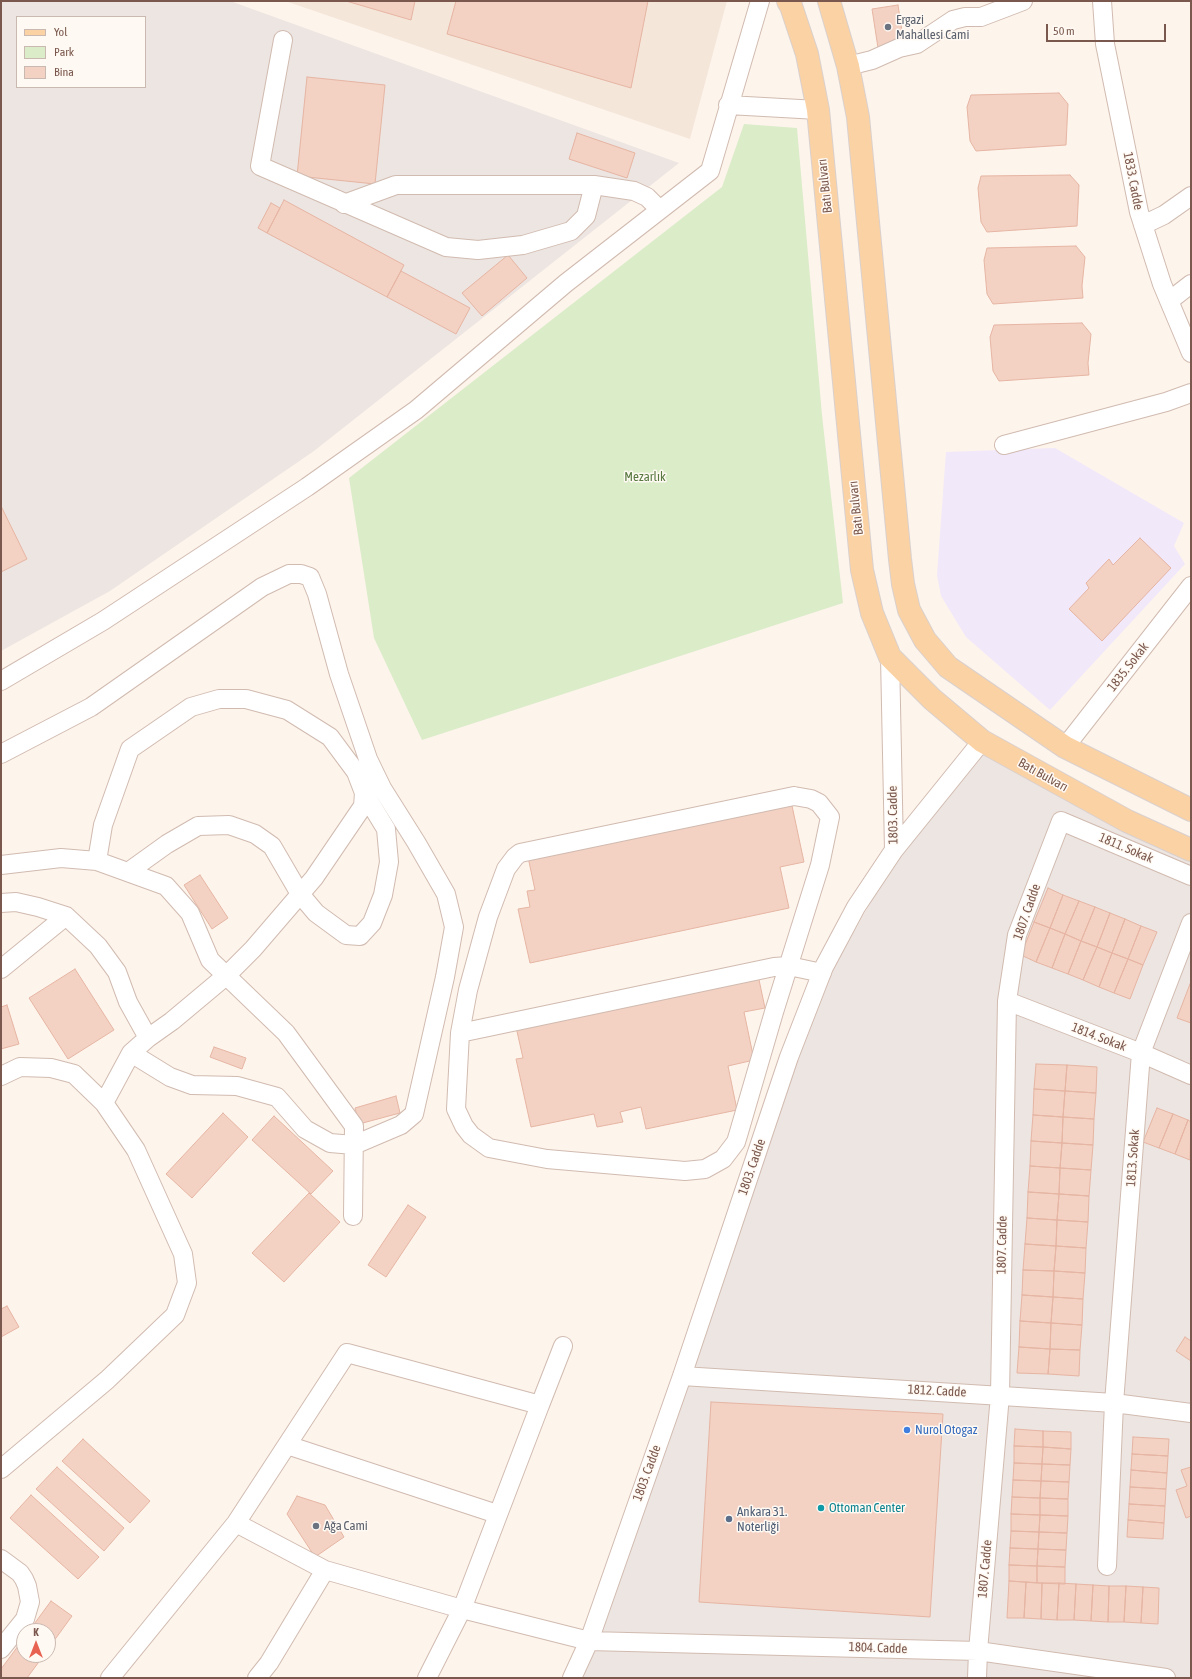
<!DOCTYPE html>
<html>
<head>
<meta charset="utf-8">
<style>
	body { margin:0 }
	#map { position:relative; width:1192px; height:1679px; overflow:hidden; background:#fdf4ec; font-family:"Asap Condensed",sans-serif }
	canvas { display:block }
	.frame { position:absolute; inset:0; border:2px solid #7a584d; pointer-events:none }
	.legend { position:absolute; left:16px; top:16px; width:130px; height:72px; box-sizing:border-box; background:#fff9f3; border:1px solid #cab9b1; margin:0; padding:5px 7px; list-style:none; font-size:12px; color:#7a584d }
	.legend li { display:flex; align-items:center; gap:8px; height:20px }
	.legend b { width:20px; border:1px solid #cab9b1 }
	.north { position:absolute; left:16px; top:1623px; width:40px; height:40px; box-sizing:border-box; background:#fff9f3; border:1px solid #cab9b1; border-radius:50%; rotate:0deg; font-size:11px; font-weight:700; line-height:16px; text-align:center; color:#7a584d }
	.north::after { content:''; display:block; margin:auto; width:14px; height:18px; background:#e76250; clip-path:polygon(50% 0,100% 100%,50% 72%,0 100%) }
	.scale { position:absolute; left:1046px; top:24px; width:120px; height:18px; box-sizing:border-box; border:2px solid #7a584d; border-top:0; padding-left:5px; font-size:12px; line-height:14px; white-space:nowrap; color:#7a584d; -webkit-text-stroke:3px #fff9f3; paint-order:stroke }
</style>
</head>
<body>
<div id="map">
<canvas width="1192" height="1679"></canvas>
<div class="frame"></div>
<ul class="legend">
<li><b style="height:5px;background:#fbd2a4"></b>Yol</li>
<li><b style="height:11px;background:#dbecc9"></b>Park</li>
<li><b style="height:11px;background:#f3d1c3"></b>Bina</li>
</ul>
<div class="north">K</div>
<div class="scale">50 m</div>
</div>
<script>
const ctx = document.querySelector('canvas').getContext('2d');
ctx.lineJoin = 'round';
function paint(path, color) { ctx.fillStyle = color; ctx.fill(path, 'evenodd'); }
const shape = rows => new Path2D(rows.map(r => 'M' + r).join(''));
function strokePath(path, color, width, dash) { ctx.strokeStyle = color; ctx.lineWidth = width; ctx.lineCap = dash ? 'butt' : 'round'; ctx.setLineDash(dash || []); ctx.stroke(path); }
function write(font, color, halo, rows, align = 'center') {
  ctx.font = font + ' "Asap Condensed",sans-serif'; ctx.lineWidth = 3; ctx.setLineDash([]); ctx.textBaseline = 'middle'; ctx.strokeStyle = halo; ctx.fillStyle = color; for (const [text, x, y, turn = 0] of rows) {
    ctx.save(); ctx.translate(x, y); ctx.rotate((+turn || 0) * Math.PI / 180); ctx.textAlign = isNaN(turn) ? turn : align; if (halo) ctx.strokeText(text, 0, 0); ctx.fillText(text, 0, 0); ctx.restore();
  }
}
const residential = shape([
	[285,1,727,1,690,139]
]);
const industrial = shape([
	[1,1,230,1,679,163,314,451,110,591,1,651],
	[17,17,145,17,145,87,17,87],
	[984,754,1191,857,1191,1678,571,1678,785,1055,888,871]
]);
const education = shape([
	[1055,448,1184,523,1174,546,1185,564,1050,710,966,637,941,596,937,575,946,452]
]);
const green = shape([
	[744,124,797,128,822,415,843,603,422,740,374,638,349,478,722,187]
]);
const building = shape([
	[346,1,415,1,411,20,346,1],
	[456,1,648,1,631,88,447,34,456,1],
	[898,5,904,44,878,48,872,9,898,5],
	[307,77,385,85,375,184,297,176,307,77],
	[1059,93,1068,104,1066,145,976,151,970,141,967,107,971,95,1059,93],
	[577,133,635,153,627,178,569,159,577,133],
	[1070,175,1079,185,1077,226,987,232,981,222,978,188,981,176,1070,175],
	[284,200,404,265,387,297,267,233,284,200],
	[271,203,280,208,267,233,258,228,271,203],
	[1076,246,1085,257,1082,286,1083,298,993,304,987,294,984,260,987,248,1076,246],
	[508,255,527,278,482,316,462,293,508,255],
	[401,271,470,308,456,334,387,297,401,271],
	[1082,323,1091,334,1088,363,1089,375,999,381,993,371,990,337,994,325,1082,323],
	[1,506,27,559,1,572,1,506],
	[1140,538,1171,568,1102,641,1069,609,1089,588,1086,583,1109,559,1113,565,1140,538],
	[791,801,804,862,780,867,789,908,530,963,518,909,530,907,527,891,535,890,528,857,791,801],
	[200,875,228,918,212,929,184,885,200,875],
	[1048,888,1063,895,1050,928,1034,922,1048,888],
	[1063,895,1079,901,1065,934,1050,928,1063,895],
	[1079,901,1095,907,1081,941,1065,934,1079,901],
	[1095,907,1110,913,1097,947,1081,941,1095,907],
	[1110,913,1125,919,1112,953,1097,947,1110,913],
	[1125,919,1141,926,1128,959,1112,953,1125,919],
	[1034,922,1050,928,1036,962,1021,955,1034,922],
	[1141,926,1157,932,1143,965,1128,959,1141,926],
	[1050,928,1065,934,1052,968,1036,962,1050,928],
	[1065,934,1081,941,1068,974,1052,968,1065,934],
	[1081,941,1097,947,1083,980,1068,974,1081,941],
	[1097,947,1112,953,1099,987,1083,980,1097,947],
	[1112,953,1128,959,1114,993,1099,987,1112,953],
	[1128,959,1143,965,1130,999,1114,993,1128,959],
	[75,969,114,1030,68,1059,29,998,75,969],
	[758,975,765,1008,744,1012,754,1060,728,1066,737,1110,646,1129,641,1107,620,1112,623,1122,597,1127,594,1114,531,1127,516,1059,523,1058,516,1027,758,975],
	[1190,984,1191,984,1191,1023,1177,1018,1190,984],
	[7,1005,19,1044,1,1049,1,1007,7,1005],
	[214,1047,246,1058,242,1069,210,1057,214,1047],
	[1036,1064,1067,1065,1065,1091,1034,1089,1036,1064],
	[1067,1065,1097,1067,1096,1093,1065,1091,1067,1065],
	[1034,1089,1065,1091,1063,1117,1033,1115,1034,1089],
	[1065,1091,1096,1093,1094,1119,1063,1117,1065,1091],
	[396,1096,400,1113,359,1124,355,1108,396,1096],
	[1157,1108,1173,1114,1159,1148,1143,1142,1157,1108],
	[223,1113,248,1137,192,1198,166,1174,223,1113],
	[1173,1114,1188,1120,1175,1154,1159,1148,1173,1114],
	[1033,1115,1063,1117,1062,1143,1031,1141,1033,1115],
	[274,1116,333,1171,311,1194,252,1140,274,1116],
	[1063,1117,1094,1119,1093,1145,1062,1143,1063,1117],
	[1188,1120,1191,1122,1190,1160,1175,1154,1188,1120],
	[1031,1141,1062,1143,1060,1168,1030,1166,1031,1141],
	[1062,1143,1093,1145,1091,1170,1060,1168,1062,1143],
	[1030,1166,1060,1168,1059,1194,1028,1192,1030,1166],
	[1060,1168,1091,1170,1089,1196,1059,1194,1060,1168],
	[1028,1192,1059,1194,1057,1220,1027,1218,1028,1192],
	[309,1193,340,1222,284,1282,252,1253,309,1193],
	[1059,1194,1089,1196,1088,1222,1057,1220,1059,1194],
	[408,1205,426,1217,386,1277,368,1265,408,1205],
	[1027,1218,1057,1220,1056,1246,1025,1244,1027,1218],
	[1057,1220,1088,1222,1086,1248,1056,1246,1057,1220],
	[1025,1244,1056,1246,1054,1271,1023,1270,1025,1244],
	[1056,1246,1086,1248,1085,1273,1054,1271,1056,1246],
	[1023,1270,1054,1271,1053,1297,1022,1295,1023,1270],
	[1054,1271,1085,1273,1083,1299,1053,1297,1054,1271],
	[1022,1295,1053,1297,1051,1323,1020,1321,1022,1295],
	[1053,1297,1083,1299,1082,1325,1051,1323,1053,1297],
	[7,1306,19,1327,1,1337,1,1309,7,1306],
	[1020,1321,1051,1323,1050,1349,1019,1347,1020,1321],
	[1051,1323,1082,1325,1080,1350,1050,1349,1051,1323],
	[1185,1337,1191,1341,1191,1361,1176,1351,1185,1337],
	[1019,1347,1050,1349,1048,1374,1017,1373,1019,1347],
	[1050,1349,1080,1350,1079,1376,1048,1374,1050,1349],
	[711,1402,943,1414,930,1617,699,1602,711,1402],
	[1015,1429,1043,1431,1043,1447,1014,1446,1015,1429],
	[1043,1431,1071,1432,1071,1449,1043,1447,1043,1431],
	[1133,1437,1169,1439,1168,1456,1132,1454,1133,1437],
	[83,1439,150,1501,130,1523,62,1461,83,1439],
	[1014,1446,1043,1447,1042,1464,1014,1463,1014,1446],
	[1043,1447,1071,1449,1070,1465,1042,1464,1043,1447],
	[1132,1454,1168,1456,1167,1473,1131,1470,1132,1454],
	[1014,1463,1042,1464,1041,1481,1013,1480,1014,1463],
	[1042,1464,1070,1465,1069,1482,1041,1481,1042,1464],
	[57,1467,124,1528,104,1551,36,1489,57,1467],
	[1191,1467,1191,1516,1186,1518,1176,1490,1187,1486,1181,1470,1191,1467],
	[1131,1470,1167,1473,1166,1489,1130,1487,1131,1470],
	[1013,1480,1041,1481,1040,1498,1012,1497,1013,1480],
	[1041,1481,1069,1482,1068,1499,1040,1498,1041,1481],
	[1130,1487,1166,1489,1165,1506,1129,1504,1130,1487],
	[31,1495,99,1557,78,1579,10,1518,31,1495],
	[297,1496,325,1505,344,1537,315,1557,287,1514,297,1496],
	[1012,1497,1040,1498,1040,1515,1011,1514,1012,1497],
	[1040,1498,1068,1499,1068,1516,1040,1515,1040,1498],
	[1129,1504,1165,1506,1164,1523,1128,1520,1129,1504],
	[1011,1514,1040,1515,1039,1532,1011,1531,1011,1514],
	[1040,1515,1068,1516,1067,1533,1039,1532,1040,1515],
	[1128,1520,1164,1523,1163,1539,1127,1537,1128,1520],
	[1011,1531,1039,1532,1038,1549,1010,1548,1011,1531],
	[1039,1532,1067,1533,1066,1550,1038,1549,1039,1532],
	[1010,1548,1038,1549,1037,1566,1009,1565,1010,1548],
	[1038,1549,1066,1550,1065,1567,1037,1566,1038,1549],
	[1009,1565,1037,1566,1037,1583,1009,1581,1009,1565],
	[1037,1566,1065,1567,1065,1584,1037,1583,1037,1566],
	[1009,1581,1026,1582,1024,1618,1007,1618,1009,1581],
	[1026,1582,1042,1583,1041,1619,1024,1618,1026,1582],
	[1042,1583,1059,1583,1057,1620,1041,1619,1042,1583],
	[1059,1583,1076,1584,1074,1620,1057,1620,1059,1583],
	[1076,1584,1093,1585,1091,1621,1074,1620,1076,1584],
	[1093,1585,1109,1586,1108,1622,1091,1621,1093,1585],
	[1109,1586,1126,1586,1124,1622,1108,1622,1109,1586],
	[1126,1586,1143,1587,1141,1623,1124,1622,1126,1586],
	[1143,1587,1159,1588,1158,1624,1141,1623,1143,1587],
	[51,1601,72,1616,48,1649,48,1631,29,1631,51,1601],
	[24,1638,24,1655,44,1655,27,1678,1,1678,1,1669,24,1638]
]);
const minor = shape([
	[1102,1,1105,44,1139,212,1162,284,1191,353],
	[283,40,260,166,446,247,478,250,523,245,571,231,586,216,594,185],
	[848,66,872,60,899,48,917,44,953,20,965,17,981,17,1023,1],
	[728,105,818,110],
	[344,204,396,185,594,185,634,191,647,197,659,209],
	[1143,225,1164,215,1191,196],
	[1169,301,1191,284],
	[1004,445,1166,402,1191,393],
	[1,681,103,621,307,487,416,410,566,283,710,171,760,1],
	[1065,747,1191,586],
	[1,754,91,707,262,587,289,574,301,574,310,577,317,594,339,674,368,759,382,788,416,842,446,894,454,927,445,977,414,1114,401,1125,354,1145,330,1143,305,1129,277,1097,237,1086,192,1085,170,1077,131,1053],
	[794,796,811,799,819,803,830,817,820,865,774,1012,739,1132,736,1142,723,1159,705,1169,685,1171,547,1159,489,1148,471,1135,464,1126,456,1109,460,1033,468,990,488,917,506,869,515,857,520,853,794,796],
	[894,850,982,741],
	[97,861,103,825,130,749,191,707,219,699,246,699,287,710,330,737,356,772,364,793,363,806,314,878,253,949,227,975,172,1021,148,1038],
	[1,865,61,858,97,861,166,886,190,913,210,960,286,1033,354,1126,353,1216],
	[128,872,167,844,198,826,229,825,255,834,272,846,300,894,316,913,346,935,360,936,372,923,383,895,389,862,386,829,364,793,368,792],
	[1,903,16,902,38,907,66,916,98,946,117,972,128,1002,148,1038,131,1053,104,1103],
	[1,969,66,916],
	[1007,1001,1141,1053,1191,1075],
	[460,1033,774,967,789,966,822,973],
	[1,1076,20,1067,51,1068,74,1074,104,1103,136,1150,183,1254,187,1283,175,1315,107,1380,1,1469],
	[682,1376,1114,1403,1191,1413],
	[287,1445,497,1514],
	[236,1523,325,1570,462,1609,540,1405],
	[1,1559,20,1573,24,1579,27,1586,30,1602,25,1619,1,1649],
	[1107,1566,1114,1403,1141,1053,1191,923],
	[110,1678,236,1523,347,1353,540,1405,563,1346],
	[257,1678,269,1663,325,1570],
	[427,1678,462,1609,589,1641,978,1651,1166,1678],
	[572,1678,589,1641,682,1376,789,1057,824,967,856,907,894,850,890,657],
	[977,1678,978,1651,1000,1395,1007,1001,1017,935,1061,821,1191,876]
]);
const major = shape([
	[788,1,791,6,807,54,818,110,862,570,872,613,890,657,932,699,982,741,1127,821,1191,850],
	[829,1,848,66,858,117,900,559,903,584,909,610,925,640,948,667,1065,747,1191,810]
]);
const markers = [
	[888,27,4,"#6b7280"],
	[907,1430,4,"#3f7fe0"],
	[821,1508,4,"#0f9aa8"],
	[729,1519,4,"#5c6f8a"],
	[316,1526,4,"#6b7280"]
];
const worshipNames = [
	["Ergazi",896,20],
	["Mahallesi Cami",896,35],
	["Ağa Cami",324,1526]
];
const streetNames = [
	["1833. Cadde",1133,181,79],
	["Batı Bulvarı",825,186,-96],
	["Batı Bulvarı",856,508,-96],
	["1835. Sokak",1128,667,-52],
	["Batı Bulvarı",1043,775,29],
	["1803. Cadde",893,815,-91],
	["1811. Sokak",1126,848,23],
	["1807. Cadde",1027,912,-71],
	["1814. Sokak",1099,1037,21],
	["1813. Sokak",1133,1158,-86],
	["1803. Cadde",752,1167,-71],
	["1807. Cadde",1002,1245,-89],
	["1812. Cadde",937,1391,3],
	["1803. Cadde",647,1473,-70],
	["1807. Cadde",985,1569,-85],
	["1804. Cadde",878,1648,2]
];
const parkNames = [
	["Mezarlık",645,477]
];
const shopNames = [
	["Nurol Otogaz",915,1430]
];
const cultureNames = [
	["Ottoman Center",829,1508]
];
const serviceNames = [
	["Ankara 31.",737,1512],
	["Noterliği",737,1527]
];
paint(residential, '#f5e6da');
paint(industrial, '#ede5e1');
paint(education, '#f1e8fa');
paint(green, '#dbecc9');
paint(building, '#f3d1c3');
strokePath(building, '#e6b5a3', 1);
strokePath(minor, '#d1bbb0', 20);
strokePath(major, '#dad0cd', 24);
strokePath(minor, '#fff', 18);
strokePath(major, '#fbd2a4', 22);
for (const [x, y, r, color] of markers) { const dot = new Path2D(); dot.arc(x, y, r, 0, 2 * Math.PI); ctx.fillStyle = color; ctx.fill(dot); strokePath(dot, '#fff9f3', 1.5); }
write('13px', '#5b616d', '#fff9f3', worshipNames, 'left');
write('13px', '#7a584d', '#fff9f3', streetNames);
write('13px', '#587a41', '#fff9f3', parkNames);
write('13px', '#366cbe', '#fff9f3', shopNames, 'left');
write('13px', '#0d838f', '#fff9f3', cultureNames, 'left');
write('13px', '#4e5e75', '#fff9f3', serviceNames, 'left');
</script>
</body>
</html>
